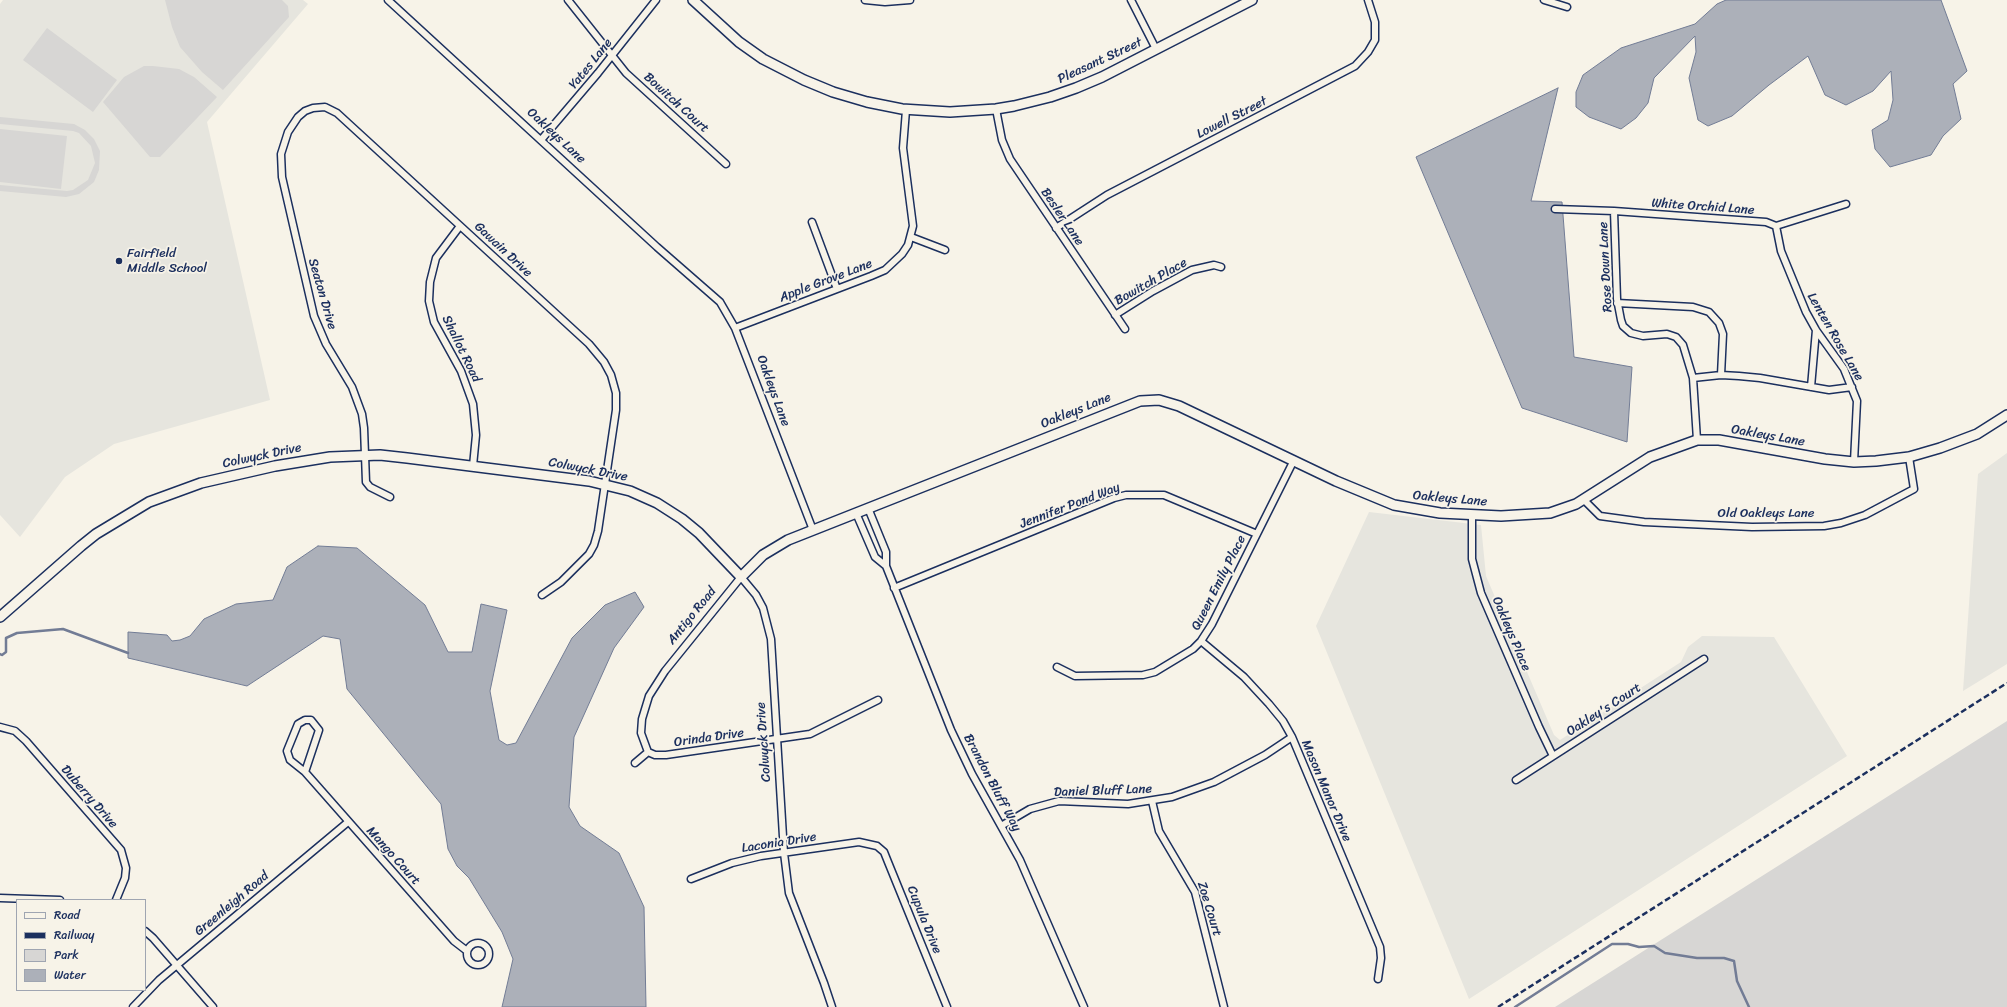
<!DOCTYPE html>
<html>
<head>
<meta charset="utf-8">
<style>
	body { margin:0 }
	#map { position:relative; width:2007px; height:1007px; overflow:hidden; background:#f7f3e8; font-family:Sriracha,sans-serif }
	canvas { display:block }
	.legend { position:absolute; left:16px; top:899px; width:130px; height:92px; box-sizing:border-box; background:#f7f3e8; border:1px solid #9fa5b1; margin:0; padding:5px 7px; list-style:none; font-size:12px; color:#1b2f5e }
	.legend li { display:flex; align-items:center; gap:8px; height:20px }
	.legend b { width:20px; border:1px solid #9fa5b1 }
</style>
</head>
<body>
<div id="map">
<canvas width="2007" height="1007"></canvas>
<ul class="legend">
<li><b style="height:5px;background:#f7f3e8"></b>Road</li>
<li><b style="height:5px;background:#1b2f5e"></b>Railway</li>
<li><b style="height:11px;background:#d7d6d4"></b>Park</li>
<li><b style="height:11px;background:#acb0b9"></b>Water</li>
</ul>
</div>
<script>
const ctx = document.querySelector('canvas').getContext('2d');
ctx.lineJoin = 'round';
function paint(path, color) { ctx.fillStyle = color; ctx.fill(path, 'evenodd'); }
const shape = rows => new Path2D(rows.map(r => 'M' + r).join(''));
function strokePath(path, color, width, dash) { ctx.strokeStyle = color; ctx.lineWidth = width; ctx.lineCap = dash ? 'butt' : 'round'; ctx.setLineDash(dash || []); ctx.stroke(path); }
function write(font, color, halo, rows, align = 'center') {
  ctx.font = font + ' Sriracha,sans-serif'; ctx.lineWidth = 3.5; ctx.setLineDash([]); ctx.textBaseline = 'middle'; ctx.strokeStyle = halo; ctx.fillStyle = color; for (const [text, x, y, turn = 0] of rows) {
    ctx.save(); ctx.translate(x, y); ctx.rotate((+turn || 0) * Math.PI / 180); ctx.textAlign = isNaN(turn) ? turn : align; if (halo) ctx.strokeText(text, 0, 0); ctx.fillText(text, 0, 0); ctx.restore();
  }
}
const built = shape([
	[3,0,303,0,308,4,207,122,270,400,114,444,65,477,20,537,0,515,0,4],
	[2007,453,2007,664,1963,691,1978,474],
	[1369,512,1481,525,1486,576,1554,735,1560,740,1681,662,1688,647,1702,636,1774,637,1847,756,1469,999,1316,626]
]);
const green = shape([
	[165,0,282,0,288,6,289,17,223,90,202,72,180,47,172,27],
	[47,28,117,80,93,112,23,60],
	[144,66,153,66,179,69,194,77,217,97,160,157,150,157,103,102,124,77],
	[0,117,74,124,85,130,94,139,100,151,99,170,94,182,79,194,66,197,0,191,0,185,67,191,73,190,88,180,95,163,91,146,79,133,73,131,0,124],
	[0,129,67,136,61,189,0,182],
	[2007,721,2007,1007,1555,1007]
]);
const water = shape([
	[1726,0,1941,0,1967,71,1953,84,1961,119,1943,136,1931,155,1890,167,1875,149,1872,130,1888,120,1893,100,1891,71,1873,91,1846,105,1825,95,1808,56,1769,85,1732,116,1708,126,1698,120,1689,78,1696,52,1695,36,1654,78,1648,103,1636,118,1621,129,1589,117,1576,107,1576,92,1583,75,1621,48,1695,24,1717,4,1726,0],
	[1558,88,1531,201,1562,202,1574,357,1632,367,1627,442,1522,408,1416,157,1558,88],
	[318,546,357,548,425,605,448,652,472,652,481,604,507,610,490,691,499,740,507,745,516,743,572,638,605,605,635,592,644,607,614,648,574,737,569,807,580,826,619,853,644,907,646,1007,502,1007,513,959,502,932,469,878,457,866,448,849,441,804,347,689,340,639,323,636,247,686,128,658,128,632,167,635,172,641,180,640,190,636,204,619,236,604,273,600,287,567,318,546]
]);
const stream = shape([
	[0,654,2,655,6,652,6,638,17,633,63,629,128,653],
	[1515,1007,1612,944,1628,944,1639,947,1654,946,1665,953,1697,958,1724,958,1734,961,1737,981,1749,1007]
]);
const street = shape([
	[388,0,657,247,720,302,735,328,813,530],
	[568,0,626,73,726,164],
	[865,0,885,2,910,0],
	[1131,0,1156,49],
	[1544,0,1567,7],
	[996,109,1002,140,1010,159,1125,329],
	[541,140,598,73,656,0],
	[1555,209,1614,211,1766,222,1776,226,1846,204],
	[1614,211,1617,299,1621,320,1623,326,1631,333,1643,336,1667,334,1676,337,1683,345,1693,378,1697,440],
	[812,222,837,289],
	[460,226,436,258,430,282,429,301,434,322,461,371,473,404,476,435,473,466],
	[1776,226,1781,251,1806,312,1816,330,1844,369,1857,401,1854,462],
	[1056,228,1107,195,1355,66,1368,52,1375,40,1375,22,1368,0],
	[911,237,945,250],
	[1617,303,1693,307,1709,312,1719,323,1723,334,1721,375],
	[1115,315,1153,291,1192,270,1214,265,1221,267],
	[735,328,871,276,885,270,902,254,908,245,913,226,903,148,906,110],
	[1693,378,1721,375,1739,376,1760,378,1829,390,1852,387],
	[1811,387,1816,330],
	[390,497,370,487,366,482,364,428,362,414,352,387,326,344,314,316,282,177,281,154,288,132,298,117,305,111,313,108,325,107,337,113,589,344,604,362,611,375,616,393,616,410,598,531,594,545,589,554,561,582,542,595],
	[1584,500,1600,516,1644,522,1752,527,1824,526,1841,523,1865,515,1914,489,1909,457],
	[856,513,875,557,886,566,886,552,868,508],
	[1472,515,1472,559,1481,593,1539,727,1553,756],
	[886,566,951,730,972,774,1020,860,1084,1007],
	[894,588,1114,498,1126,495,1164,495,1257,534],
	[1201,641,1244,677,1269,704,1283,721,1292,737,1380,947,1381,958,1378,979],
	[1057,667,1075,676,1143,675,1155,672,1193,649,1201,641,1212,624,1294,460],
	[0,727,15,731,26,741,121,850,126,868,125,878,116,900],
	[648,752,641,733,642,719,649,696,665,671,741,577,756,595,763,608,771,639,784,853,789,893,824,983,832,1007],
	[635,763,648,752,655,755,666,755,810,734,878,700],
	[305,772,290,760,287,751,298,724,305,720,311,720,319,730,305,772,454,941,467,951],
	[1516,780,1704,659],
	[1152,801,1159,831,1195,892,1224,1007],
	[1001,826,1030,809,1059,801,1128,804,1172,797,1214,782,1265,755,1292,737],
	[691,879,732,863,761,856,859,842,877,846,884,852,888,862,947,1007],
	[0,898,60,900],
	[145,931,153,938,213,1007],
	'467 954a11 11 0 1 1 22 0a11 11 0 1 1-22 0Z',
	[133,1007,159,980,348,822]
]);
const secondary = shape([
	[693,0,739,42,763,59,804,80,833,92,867,102,902,109,950,112,996,109,1014,106,1050,97,1076,88,1102,77,1252,0],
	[0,617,81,546,96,534,149,502,201,483,275,466,330,457,380,455,407,458,589,481,630,491,657,503,682,519,699,533,741,577,763,555,788,540,1140,401,1159,400,1179,406,1336,481,1394,505,1440,513,1501,516,1550,513,1576,504,1650,457,1697,440,1719,440,1825,459,1854,462,1876,461,1909,457,1940,448,1977,434,2007,415]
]);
const rail = shape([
	[1498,1007,2007,683]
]);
const markers = [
	[119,261,4,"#1b2f5e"]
];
const streetNames = [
	["Pleasant Street",1100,61,-25],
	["Yates Lane",591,64,-51],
	["Bowitch Court",676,103,42],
	["Lowell Street",1232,118,-27],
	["Oakleys Lane",556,136,43],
	["White Orchid Lane",1703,207,4],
	["Besler Lane",1062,217,56],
	["Gawain Drive",503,250,43],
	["Rose Down Lane",1606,267,-93],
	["Apple Grove Lane",826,281,-21],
	["Bowitch Place",1151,282,-30],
	["Seaton Drive",322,294,74],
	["Lenten Rose Lane",1835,337,60],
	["Shallot Road",461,349,64],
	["Oakleys Lane",773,391,70],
	["Oakleys Lane",1076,411,-22],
	["Oakleys Lane",1768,436,10],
	["Colwyck Drive",262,456,-12],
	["Colwyck Drive",588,470,11],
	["Oakleys Lane",1450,499,5],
	["Jennifer Pond Way",1070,506,-21],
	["Old Oakleys Lane",1766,514],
	["Queen Emily Place",1219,583,-63],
	["Antigo Road",692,616,-51],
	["Oakleys Place",1511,634,67],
	["Oakley's Court",1604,710,-33],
	["Orinda Drive",709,738,-8],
	["Colwyck Drive",764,742,-94],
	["Brandon Bluff Way",992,783,62],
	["Daniel Bluff Lane",1103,791,-2],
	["Mason Manor Drive",1326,791,67],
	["Duberry Drive",89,797,49],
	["Laconia Drive",779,843,-9],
	["Mango Court",393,856,48],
	["Greenleigh Road",232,904,-40],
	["Zoe Court",1209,909,73],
	["Cupula Drive",924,920,68]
];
const poiNames = [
	["Fairfield",127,254],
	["Middle School",127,269]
];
paint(built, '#e6e5de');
paint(green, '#d7d6d4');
paint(water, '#acb0b9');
strokePath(water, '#727c95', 1);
strokePath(stream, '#727c95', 2.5);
strokePath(street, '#1b2f5e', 9);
strokePath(secondary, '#1b2f5e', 12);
strokePath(street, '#f7f3e8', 6);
strokePath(secondary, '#f7f3e8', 9);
strokePath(rail, '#1b2f5e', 2.5, [6, 3]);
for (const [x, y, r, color] of markers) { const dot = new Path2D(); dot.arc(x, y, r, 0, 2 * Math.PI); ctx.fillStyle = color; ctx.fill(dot); strokePath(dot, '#f7f3e8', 1.5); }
write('13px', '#1b2f5e', '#f7f3e8', streetNames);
write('13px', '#1b2f5e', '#f7f3e8', poiNames, 'left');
</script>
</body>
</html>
